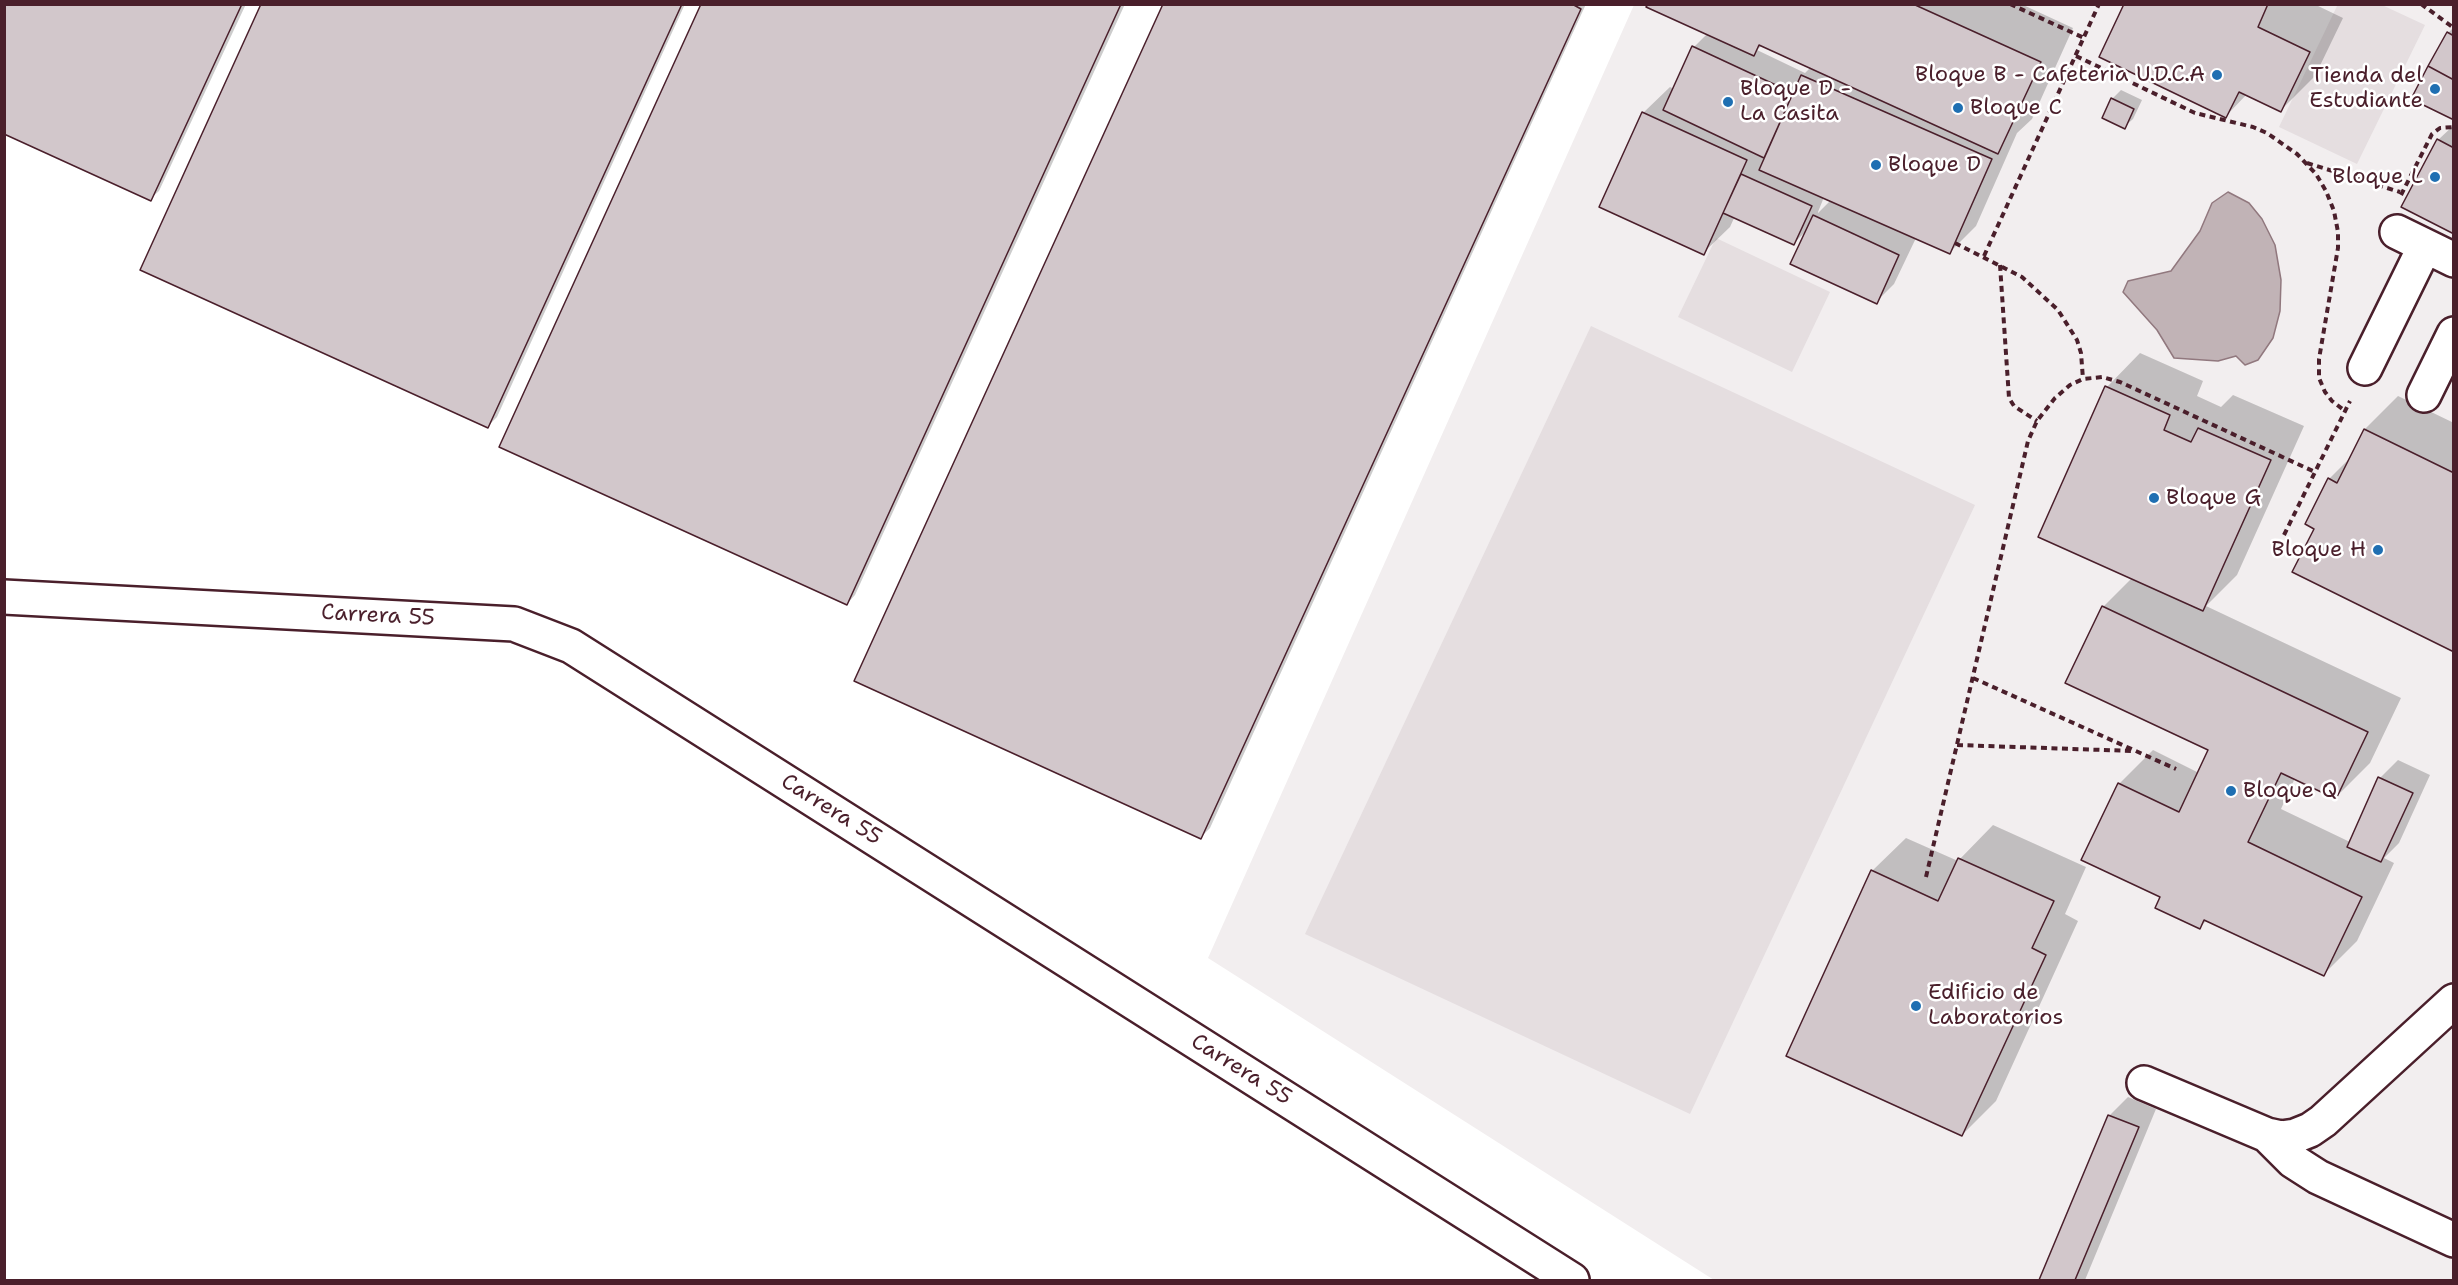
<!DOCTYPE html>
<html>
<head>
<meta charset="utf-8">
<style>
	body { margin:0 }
	#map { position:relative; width:2458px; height:1285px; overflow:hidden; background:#fff; font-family:"Shantell Sans",sans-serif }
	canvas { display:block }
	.frame { position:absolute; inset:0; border:6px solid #4a1f2b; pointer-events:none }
</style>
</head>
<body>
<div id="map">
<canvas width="2458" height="1285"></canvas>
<div class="frame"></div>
</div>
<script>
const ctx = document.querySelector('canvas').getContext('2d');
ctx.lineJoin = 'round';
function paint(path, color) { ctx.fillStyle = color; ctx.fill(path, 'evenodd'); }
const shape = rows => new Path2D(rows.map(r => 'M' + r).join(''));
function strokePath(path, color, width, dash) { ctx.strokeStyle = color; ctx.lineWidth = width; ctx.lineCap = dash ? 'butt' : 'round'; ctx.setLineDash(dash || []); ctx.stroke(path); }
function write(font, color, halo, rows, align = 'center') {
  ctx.font = font + ' "Shantell Sans",sans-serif'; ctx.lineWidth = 5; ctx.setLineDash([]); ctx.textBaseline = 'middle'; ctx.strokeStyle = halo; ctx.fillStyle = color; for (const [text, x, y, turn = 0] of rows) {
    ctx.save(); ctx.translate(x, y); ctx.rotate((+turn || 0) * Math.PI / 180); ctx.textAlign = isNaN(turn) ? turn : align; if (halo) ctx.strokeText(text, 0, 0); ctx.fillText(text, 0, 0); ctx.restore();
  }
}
const built = shape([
	[1634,5,2453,5,2453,1280,1714,1280,1208,958]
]);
const green = shape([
	[2338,4,2382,5,2425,25,2357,164,2279,127],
	[1716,238,1830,292,1792,372,1678,317],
	[1591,326,1975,505,1690,1114,1305,934]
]);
const water = shape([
	[2228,192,2249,203,2262,219,2275,245,2281,280,2280,311,2273,338,2258,360,2245,365,2236,356,2218,361,2174,358,2157,330,2123,292,2128,281,2171,271,2200,231,2212,203,2228,192]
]);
const shadow = shape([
	[4,4,246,4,159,191,150,199],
	[263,4,685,4,497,417,488,426],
	[703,4,1125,4,855,595,847,604],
	[1164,4,1586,4,1210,828,1201,837],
	[1649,4,2021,4,2073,28,2032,119,2017,133,1976,226,1949,253,1916,238,1894,284,1876,302,1808,229,1794,243,1735,216,1730,227,1703,253,1643,113,1670,87,1674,89,1694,47,1708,33],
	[1762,45,1811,67,1805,73,1757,50],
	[1824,197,1831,200,1818,213,1818,212],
	[2126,4,2314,4,2343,18,2315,76,2281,110,2247,94,2226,116],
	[2454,27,2454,119,2448,33],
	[2121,90,2142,100,2133,119,2124,127,2112,99],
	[2454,125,2454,232,2438,140],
	[2140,353,2203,381,2197,396,2221,407,2233,395,2304,426,2237,575,2206,606,2401,698,2370,763,2336,797,2295,778,2281,809,2350,842,2380,778,2398,760,2430,775,2399,843,2384,858,2394,863,2357,941,2323,975,2208,919,2200,927,2162,896,2119,784,2153,750,2199,773,2210,750,2103,607,2132,578,2107,387],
	[2398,396,2454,423,2454,651,2316,528,2329,479,2351,457,2365,429],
	[1993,825,2086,867,2065,914,2078,921,1996,1101,1962,1135,1872,871,1906,838,1958,861],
	[2128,1097,2156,1109,2085,1280,2041,1280,2110,1115]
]);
const building = shape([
	[4,4,242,4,151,201,4,134,4,4],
	[261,4,682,4,488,428,140,270,261,4],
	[701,4,1121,4,847,605,499,447,701,4],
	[1163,4,1572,4,1581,9,1201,839,854,681,1163,4],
	[1648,4,1913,4,2041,62,1998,154,1759,45,1754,56,1646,7,1648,4],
	[2124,4,2268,4,2258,27,2310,52,2281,112,2239,92,2226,118,2099,57,2124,4],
	[2447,32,2454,36,2454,80,2428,66,2447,32],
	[1692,46,1793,93,1764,158,1663,110,1692,46],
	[2428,66,2454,80,2454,120,2411,99,2428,66],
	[1801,75,1992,159,1950,254,1759,170,1801,75],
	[2111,98,2134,109,2125,129,2102,118,2111,98],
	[1642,112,1747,160,1704,255,1599,207,1642,112],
	[2437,139,2454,148,2454,234,2401,207,2437,139],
	[1741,174,1812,206,1794,245,1723,213,1741,174],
	[1813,215,1899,255,1877,304,1790,264,1813,215],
	[2105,386,2170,415,2164,430,2191,442,2198,428,2271,460,2203,611,2038,537,2105,386],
	[2364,429,2454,473,2454,652,2292,572,2314,529,2305,524,2328,478,2337,483,2364,429],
	[2102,606,2368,732,2336,799,2281,773,2248,842,2362,897,2324,976,2204,920,2200,929,2155,908,2160,897,2081,860,2118,783,2179,812,2208,750,2065,683,2102,606],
	[2378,777,2413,793,2381,862,2347,847,2378,777],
	[1958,858,2054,901,2032,948,2046,955,1962,1136,1786,1056,1871,870,1938,901,1958,858],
	[2108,1115,2139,1127,2075,1280,2039,1280,2108,1115]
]);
const path = shape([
	[2010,4,2084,38],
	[2421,4,2454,28],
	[2076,56,2195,113,2253,127,2267,133,2297,154,2316,174,2326,191,2334,211,2338,232,2338,248,2319,359,2319,378,2325,392,2332,401,2345,411],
	[2307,163,2400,192],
	[2401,195,2432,134,2440,128,2454,127],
	[1955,243,2022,277,2058,310,2077,340,2081,353,2083,379],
	[1984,256,2099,4],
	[2000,265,2009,398,2014,406,2037,421],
	[2284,535,2350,401],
	[1973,678,2176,769],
	[1957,745,2133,751],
	[1926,877,2028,441,2037,421,2055,398,2070,385,2083,379,2102,377,2120,382,2315,472]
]);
const minor = shape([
	[2397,232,2454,260],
	[2365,368,2425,246],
	[2424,395,2454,334],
	[4,597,514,624,571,646,1572,1280],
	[2144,1083,2267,1135,2281,1138,2295,1136,2310,1130,2323,1121,2454,1001],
	[2267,1135,2293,1161,2318,1177,2454,1240]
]);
const markers = [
	[2217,75,6,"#1f6fb2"],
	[2435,89,6,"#1f6fb2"],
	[1728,102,6,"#1f6fb2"],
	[1958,108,6,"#1f6fb2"],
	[1876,165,6,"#1f6fb2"],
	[2435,177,6,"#1f6fb2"],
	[2154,498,6,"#1f6fb2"],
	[2378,550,6,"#1f6fb2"],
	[2231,791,6,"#1f6fb2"],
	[1916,1006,6,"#1f6fb2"]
];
const poiNames = [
	["Bloque B - Cafeteria U.D.C.A",2205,75,"right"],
	["Tienda del",2423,76,"right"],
	["Estudiante",2423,101,"right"],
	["Bloque D -",1740,89],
	["La Casita",1740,114],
	["Bloque C",1970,108],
	["Bloque D",1888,165],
	["Bloque L",2423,177,"right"],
	["Bloque G",2166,498],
	["Bloque H",2366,550,"right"],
	["Bloque Q",2243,791],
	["Edificio de",1928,993],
	["Laboratorios",1928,1018]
];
const streetNames = [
	["Carrera 55",378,616,3],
	["Carrera 55",831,810,32],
	["Carrera 55",1241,1070,32]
];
paint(built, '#f2eeef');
paint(green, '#e5dee0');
paint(water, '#c1b3b6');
strokePath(water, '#91787e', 1.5);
paint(shadow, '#0003');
paint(building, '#d2c7cb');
strokePath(building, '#4a1f2b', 1.5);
strokePath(minor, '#4a1f2b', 38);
strokePath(path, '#4a1f2b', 4, [6, 4.5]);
strokePath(minor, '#fff', 33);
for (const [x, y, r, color] of markers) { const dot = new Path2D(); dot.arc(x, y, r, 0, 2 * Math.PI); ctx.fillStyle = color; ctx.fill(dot); strokePath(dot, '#fff', 2); }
write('22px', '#4a1f2b', '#fff', poiNames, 'left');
write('22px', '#4a1f2b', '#fff', streetNames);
</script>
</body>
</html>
